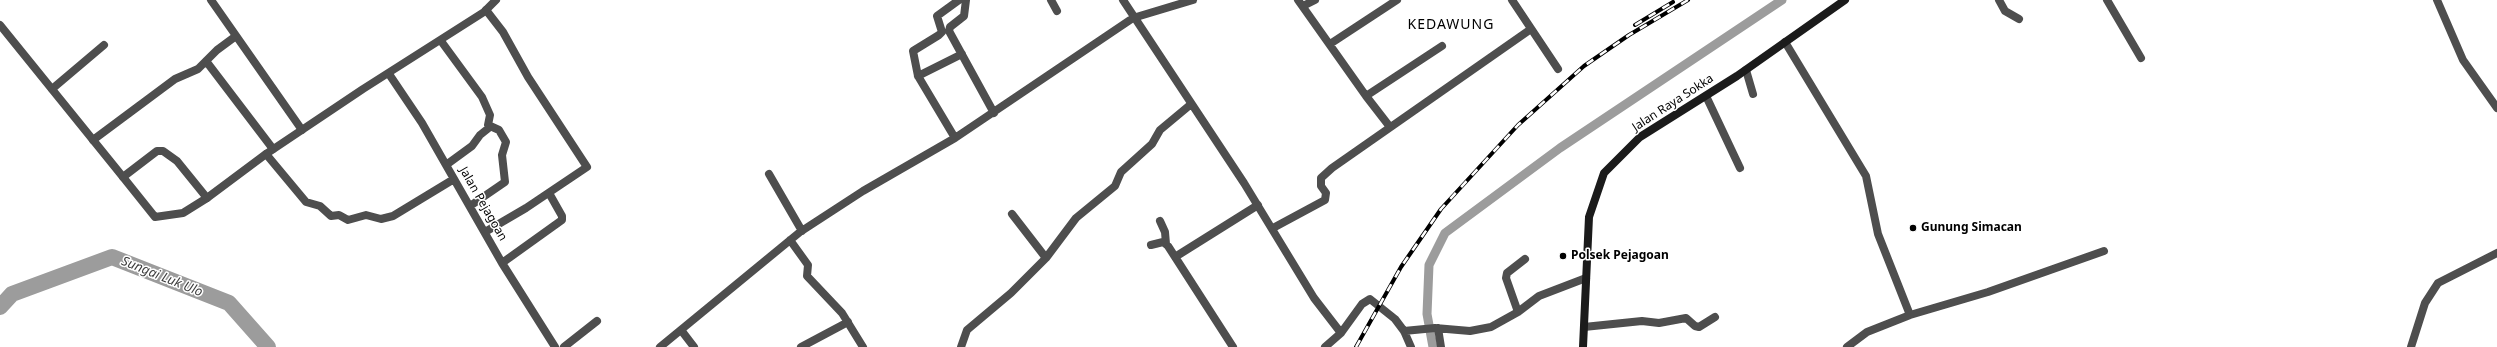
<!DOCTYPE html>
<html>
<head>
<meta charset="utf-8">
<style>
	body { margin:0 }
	canvas { display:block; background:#fff }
</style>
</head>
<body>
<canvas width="2497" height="347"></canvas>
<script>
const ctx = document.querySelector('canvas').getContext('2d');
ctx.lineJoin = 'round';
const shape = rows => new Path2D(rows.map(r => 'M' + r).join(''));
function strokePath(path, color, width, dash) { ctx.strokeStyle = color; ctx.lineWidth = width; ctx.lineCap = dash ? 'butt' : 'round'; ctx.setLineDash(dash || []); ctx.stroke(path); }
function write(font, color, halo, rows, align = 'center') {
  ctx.font = font + ' "Noto Sans",sans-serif'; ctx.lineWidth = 3; ctx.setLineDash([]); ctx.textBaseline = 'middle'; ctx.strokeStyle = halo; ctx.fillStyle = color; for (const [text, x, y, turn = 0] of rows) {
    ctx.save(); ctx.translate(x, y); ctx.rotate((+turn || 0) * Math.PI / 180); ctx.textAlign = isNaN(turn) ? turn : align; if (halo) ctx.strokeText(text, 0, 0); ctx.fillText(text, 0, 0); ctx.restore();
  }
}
const canal = shape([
	[1433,347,1427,314,1429,265,1445,233,1560,148,1782,0]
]);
const river = shape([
	[0,307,12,294,112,257,229,303,268,347]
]);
const minor = shape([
	[211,0,302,130],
	[966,0,964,16,950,27,949,31,994,113],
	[1051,0,1057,11],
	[1123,0,1244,183,1314,298,1341,333],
	[1298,0,1366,96],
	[1512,0,1558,69],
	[1999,0,2005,11,2019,19],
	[2107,0,2141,58],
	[2437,0,2463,60,2497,108],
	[1303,6,1315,0],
	[441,41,482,97,490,115,488,125,499,130,506,142,502,155,505,182,470,206],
	[1785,42,1866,176,1878,234,1910,315],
	[1330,44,1397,0],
	[206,61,273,149],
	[1746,70,1753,94],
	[389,74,422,123,502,263,555,347],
	[918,76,913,51,939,35,942,32,937,16,959,0],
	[52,89,104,45],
	[1706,96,1740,168],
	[1390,127,1366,96,1442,46],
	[955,138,918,76,962,54],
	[93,140,175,79,198,69,217,50,236,36],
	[266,154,306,202,320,206,331,216,339,215,348,220,366,215,381,219,393,216,454,179],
	[446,165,472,146,480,135,490,127],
	[769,174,802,231],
	[123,177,155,217,183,213,207,198],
	[1160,221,1165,232,1166,244],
	[1273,228,1325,200,1326,193,1321,186,1321,178,1332,168,1531,29],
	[485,232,526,208,587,167,528,77,503,32,486,10],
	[790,240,808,265,807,276,842,313,863,347],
	[1151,245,1163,242,1168,246,1233,347],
	[1175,257,1258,205],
	[1046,258,1076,218,1115,186,1121,172,1152,144,1160,130,1190,105],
	[502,263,562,220,562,216,549,193],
	[1518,312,1506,278,1507,273,1525,259],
	[1584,327,1642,321,1659,323,1686,318,1695,326,1699,327,1715,317],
	[1438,328,1441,347],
	[681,330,694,347],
	[1404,331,1435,328,1470,331,1491,327,1518,312,1539,296,1586,278],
	[564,347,597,321],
	[660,347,800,232,863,191,955,138,1133,18,1193,0],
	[801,347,848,322],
	[961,347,967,330,1011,293,1046,258,1012,214],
	[1325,347,1341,333,1362,304,1370,299,1395,319,1404,331,1411,347],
	[1847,347,1867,332,1910,315,1988,292,2104,251],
	[2411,347,2425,303,2438,283,2497,253]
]);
const tertiary = shape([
	[0,25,123,177,157,151,163,151,177,161,207,198,266,154,363,89,484,12,496,0]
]);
const secondary = shape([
	[1583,347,1589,217,1604,173,1640,137,1737,76,1845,0]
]);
const rail = shape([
	[1635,25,1673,2],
	[1356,347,1401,267,1441,209,1518,125,1584,66,1629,35,1688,0]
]);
const markers = [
	[1913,228,4,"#000"],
	[1563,256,4,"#000"]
];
const streetNames = [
	["Jalan Raya Sokka",1673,103,-33],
	["Jalan Pejagoan",483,204,60]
];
const poiNames = [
	["Gunung Simacan",1921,228],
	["Polsek Pejagoan",1571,256]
];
const waterNames = [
	["Sungai Luk Ulo",162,277,22]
];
const quarterNames = [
	["KEDAWUNG",1451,25]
];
strokePath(canal, '#9c9c9c', 9);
strokePath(river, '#9c9c9c', 16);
strokePath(minor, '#4e4e4e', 8);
strokePath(tertiary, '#4e4e4e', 8);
strokePath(secondary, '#1b1b1b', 8);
strokePath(rail, '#000', 4);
strokePath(rail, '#fff', 2.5, [8]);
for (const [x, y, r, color] of markers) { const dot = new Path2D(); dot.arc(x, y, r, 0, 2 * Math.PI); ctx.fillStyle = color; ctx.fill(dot); strokePath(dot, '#fff', 1.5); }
write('12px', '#000', '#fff', streetNames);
write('bold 12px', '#000', '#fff', poiNames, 'left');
write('italic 13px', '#3d3d3d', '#fff', waterNames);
ctx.letterSpacing = '1px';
write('14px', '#000', '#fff', quarterNames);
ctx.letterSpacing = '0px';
</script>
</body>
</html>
